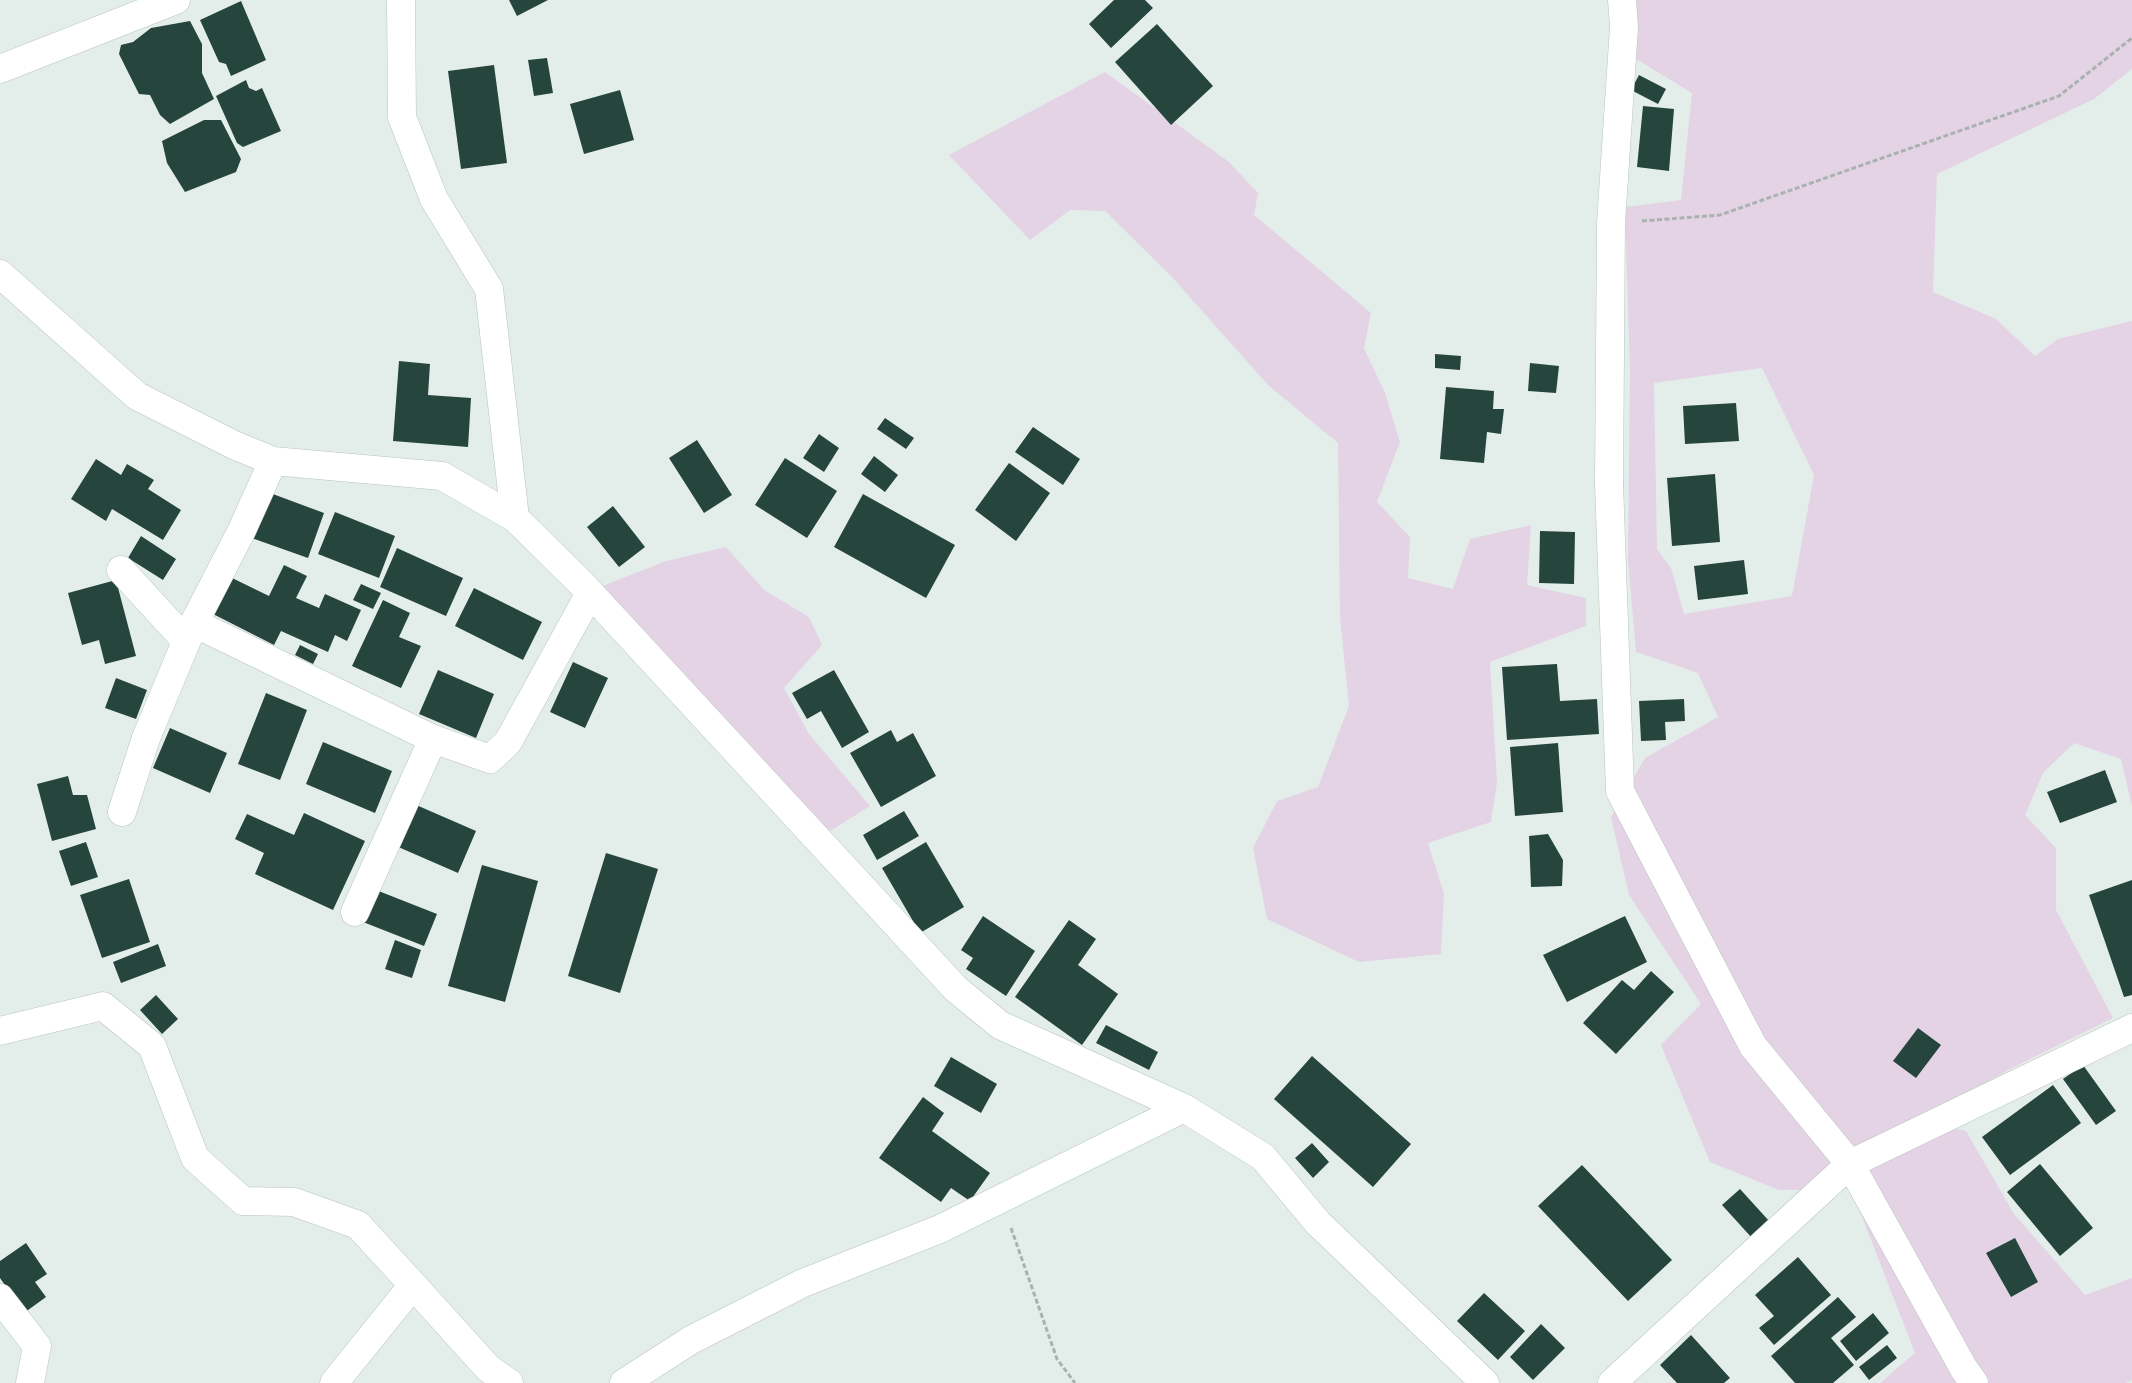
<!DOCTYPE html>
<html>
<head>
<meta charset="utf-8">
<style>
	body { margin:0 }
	canvas { display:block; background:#e3eeea }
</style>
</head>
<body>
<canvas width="2132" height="1383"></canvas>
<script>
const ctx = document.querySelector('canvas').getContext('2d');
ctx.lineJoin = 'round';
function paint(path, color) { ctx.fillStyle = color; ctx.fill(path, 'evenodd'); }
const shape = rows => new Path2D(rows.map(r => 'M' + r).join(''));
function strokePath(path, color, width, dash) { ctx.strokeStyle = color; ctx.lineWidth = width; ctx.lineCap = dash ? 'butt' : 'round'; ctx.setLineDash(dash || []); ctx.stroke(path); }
const green = shape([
	[1633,0,2132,0,2132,69,2094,99,1937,174,1933,292,1996,319,2035,356,2058,339,2132,321,2132,806,2121,759,2074,743,2043,773,2025,815,2056,848,2056,910,2113,1018,2014,1067,1923,1117,1802,1190,1779,1190,1710,1162,1661,1045,1701,1004,1629,895,1611,817,1645,758,1718,717,1698,673,1636,652,1628,560,1630,370,1625,207,1681,200,1692,93,1636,59],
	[1762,368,1814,475,1792,596,1684,614,1671,568,1657,549,1654,383],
	[1105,72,1229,162,1258,193,1254,215,1371,313,1364,348,1385,393,1400,442,1377,502,1410,537,1408,578,1453,589,1470,539,1531,525,1527,585,1586,598,1586,626,1490,662,1497,782,1491,822,1428,843,1444,894,1441,954,1359,962,1267,919,1253,848,1277,801,1318,787,1349,706,1340,618,1338,443,1268,385,1171,276,1105,211,1070,210,1030,240,949,155],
	[726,547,764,590,809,617,822,645,784,688,809,734,870,806,827,833,600,587,666,561],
	[1936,1124,1966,1131,2014,1214,2085,1295,2132,1278,2132,1380,2126,1383,1880,1383,1915,1353,1847,1178]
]);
const building = shape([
	[509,0,548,0,517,16],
	[1114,0,1145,0,1153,8,1111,48,1089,24],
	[241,1,266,60,231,76,226,64,219,62,200,20],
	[190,21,202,44,202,73,214,99,170,124,160,115,150,95,139,94,119,54,121,45,133,42,151,28],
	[1157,24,1213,86,1171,125,1115,62],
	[547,58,553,93,534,96,528,60],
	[494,65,507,163,461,169,448,71],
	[1639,75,1666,89,1658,104,1631,90],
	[246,80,249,88,256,91,262,88,281,131,243,147,237,143,216,96],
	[620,90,634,140,584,154,570,104],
	[1643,106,1674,109,1669,171,1637,167],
	[204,120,221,120,241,159,236,172,185,192,167,163,162,141],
	[1435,354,1461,356,1460,370,1435,368],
	[399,361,430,364,428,395,471,398,468,447,393,441],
	[1530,363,1559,366,1556,393,1528,391],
	[1446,387,1494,391,1493,409,1504,409,1501,434,1487,432,1484,463,1440,459],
	[1736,403,1739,441,1685,444,1683,406],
	[885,418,914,438,906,449,877,429],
	[1033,427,1080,459,1063,485,1015,452],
	[819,434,839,448,824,472,803,458],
	[697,440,732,495,704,513,669,458],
	[874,456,898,475,885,492,861,474],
	[785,458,837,491,807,538,755,505],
	[96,459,121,475,127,464,154,480,148,489,181,510,163,540,112,509,106,521,71,499],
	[1009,463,1050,493,1016,541,975,510],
	[1715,474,1720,542,1672,546,1667,478],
	[262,490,324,513,308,558,246,536],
	[863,494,955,545,926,598,834,547],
	[613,506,645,547,619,567,587,527],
	[335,512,395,536,379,578,318,554],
	[1540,531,1575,532,1574,584,1539,583],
	[141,536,176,559,163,580,128,558],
	[397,548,463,578,446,616,380,587],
	[1744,560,1748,594,1698,600,1694,566],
	[284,565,307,576,296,598,319,608,325,594,361,610,347,641,335,635,328,652,281,631,274,645,213,614,230,577,269,596],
	[116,580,136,656,105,664,99,640,82,645,68,593],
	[361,584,381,593,373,609,353,600],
	[474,588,542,622,523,660,455,626],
	[383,600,410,613,399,637,421,646,401,688,352,666],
	[300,645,318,654,313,664,295,655],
	[573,662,608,678,585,728,550,712],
	[1557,664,1560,701,1597,699,1599,734,1507,740,1502,667],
	[438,670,494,694,476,738,419,714],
	[834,670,869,732,842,748,821,711,807,719,792,693],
	[116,678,147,690,136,719,105,708],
	[266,693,307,710,280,780,238,764],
	[1684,699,1685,721,1665,722,1666,740,1641,741,1639,701],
	[170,728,227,753,210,793,153,768],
	[891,730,897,742,913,733,936,776,881,807,850,753],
	[323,742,392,771,375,813,306,784],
	[1558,743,1563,812,1515,816,1510,747],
	[2105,770,2117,802,2060,823,2047,792],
	[68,776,73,795,87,795,96,829,52,841,37,784],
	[414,804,476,831,458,873,396,846],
	[904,811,919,836,877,860,863,835],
	[304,813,365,841,333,910,255,874,264,853,235,839,247,814,294,835],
	[1548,834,1563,860,1562,886,1531,887,1529,836],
	[86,842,98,877,71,886,59,851],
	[926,842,964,907,920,933,882,868],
	[606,853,658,869,620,993,568,976],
	[482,865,538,881,505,1002,448,986],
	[129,879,150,942,102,958,80,895],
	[2132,880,2132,995,2124,997,2089,895],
	[376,890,437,914,424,946,363,922],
	[983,916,1035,951,1006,996,966,969,973,958,961,950],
	[1625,916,1647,962,1567,1002,1543,955],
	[1069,920,1096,939,1078,965,1118,994,1082,1045,1015,997],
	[395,940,421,950,412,978,385,969],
	[158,944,166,966,121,983,113,962],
	[1651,971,1674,992,1616,1054,1583,1023,1622,980,1634,990],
	[156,995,178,1019,162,1034,140,1010],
	[1106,1025,1158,1052,1149,1070,1096,1043],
	[1918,1028,1941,1045,1916,1078,1893,1061],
	[1312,1056,1411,1144,1373,1187,1274,1099],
	[951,1057,997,1084,981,1113,934,1086],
	[2083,1065,2116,1111,2096,1125,2063,1079],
	[2053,1085,2081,1123,2010,1175,1982,1137],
	[923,1097,944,1113,932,1131,990,1173,970,1201,951,1188,941,1202,879,1158],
	[1312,1143,1329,1162,1313,1178,1295,1158],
	[2040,1164,2093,1228,2060,1256,2007,1192],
	[1582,1165,1672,1260,1628,1301,1538,1206],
	[1740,1189,1770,1222,1752,1238,1722,1205],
	[2015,1238,2038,1282,2011,1297,1986,1253],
	[26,1243,47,1274,35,1282,46,1297,24,1313,0,1278,0,1261],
	[1798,1257,1831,1295,1774,1345,1759,1328,1774,1316,1755,1295],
	[1484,1293,1525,1331,1498,1360,1457,1321],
	[1838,1297,1856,1317,1831,1338,1854,1365,1833,1383,1795,1383,1771,1356],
	[1873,1313,1889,1333,1856,1361,1840,1341],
	[1541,1324,1565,1348,1533,1380,1510,1357],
	[1691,1335,1730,1378,1724,1383,1677,1383,1660,1365],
	[1887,1345,1897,1358,1869,1380,1859,1367]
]);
const path = shape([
	[1642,221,1720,215,2059,96,2132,38],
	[1011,1228,1057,1359,1075,1383]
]);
const minor = shape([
	[401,0,402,117,434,199,489,289,515,518],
	[0,69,176,0],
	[0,274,137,396,234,445,273,461,442,476,515,518,581,583,956,989,1000,1025,1184,1108,1263,1157,1318,1223,1485,1383],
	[273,461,241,532,194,623,433,739,490,759,508,742,589,595],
	[1609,483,1611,223,1624,27,1622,0],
	[121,570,186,641],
	[122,812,146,738,194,623],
	[355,912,433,739],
	[0,1031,103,1006,152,1046,195,1158,243,1201,294,1202,358,1225,413,1285,334,1383],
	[413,1285,488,1368,509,1383],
	[0,1298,37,1346,30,1383],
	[624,1383,691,1340,803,1283,940,1229,1184,1108],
	[1612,1383,1850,1164,1964,1369,1974,1383]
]);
const tertiary = shape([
	[1609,483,1620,791,1753,1046,1850,1164,2132,1028]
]);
paint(green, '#e4d3e5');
paint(building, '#26453c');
strokePath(minor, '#b9c4c0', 29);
strokePath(tertiary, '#b9c4c0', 29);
strokePath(path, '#aab2af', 3, [5, 2.5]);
strokePath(minor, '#fff', 28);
strokePath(tertiary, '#fff', 28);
</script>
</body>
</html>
